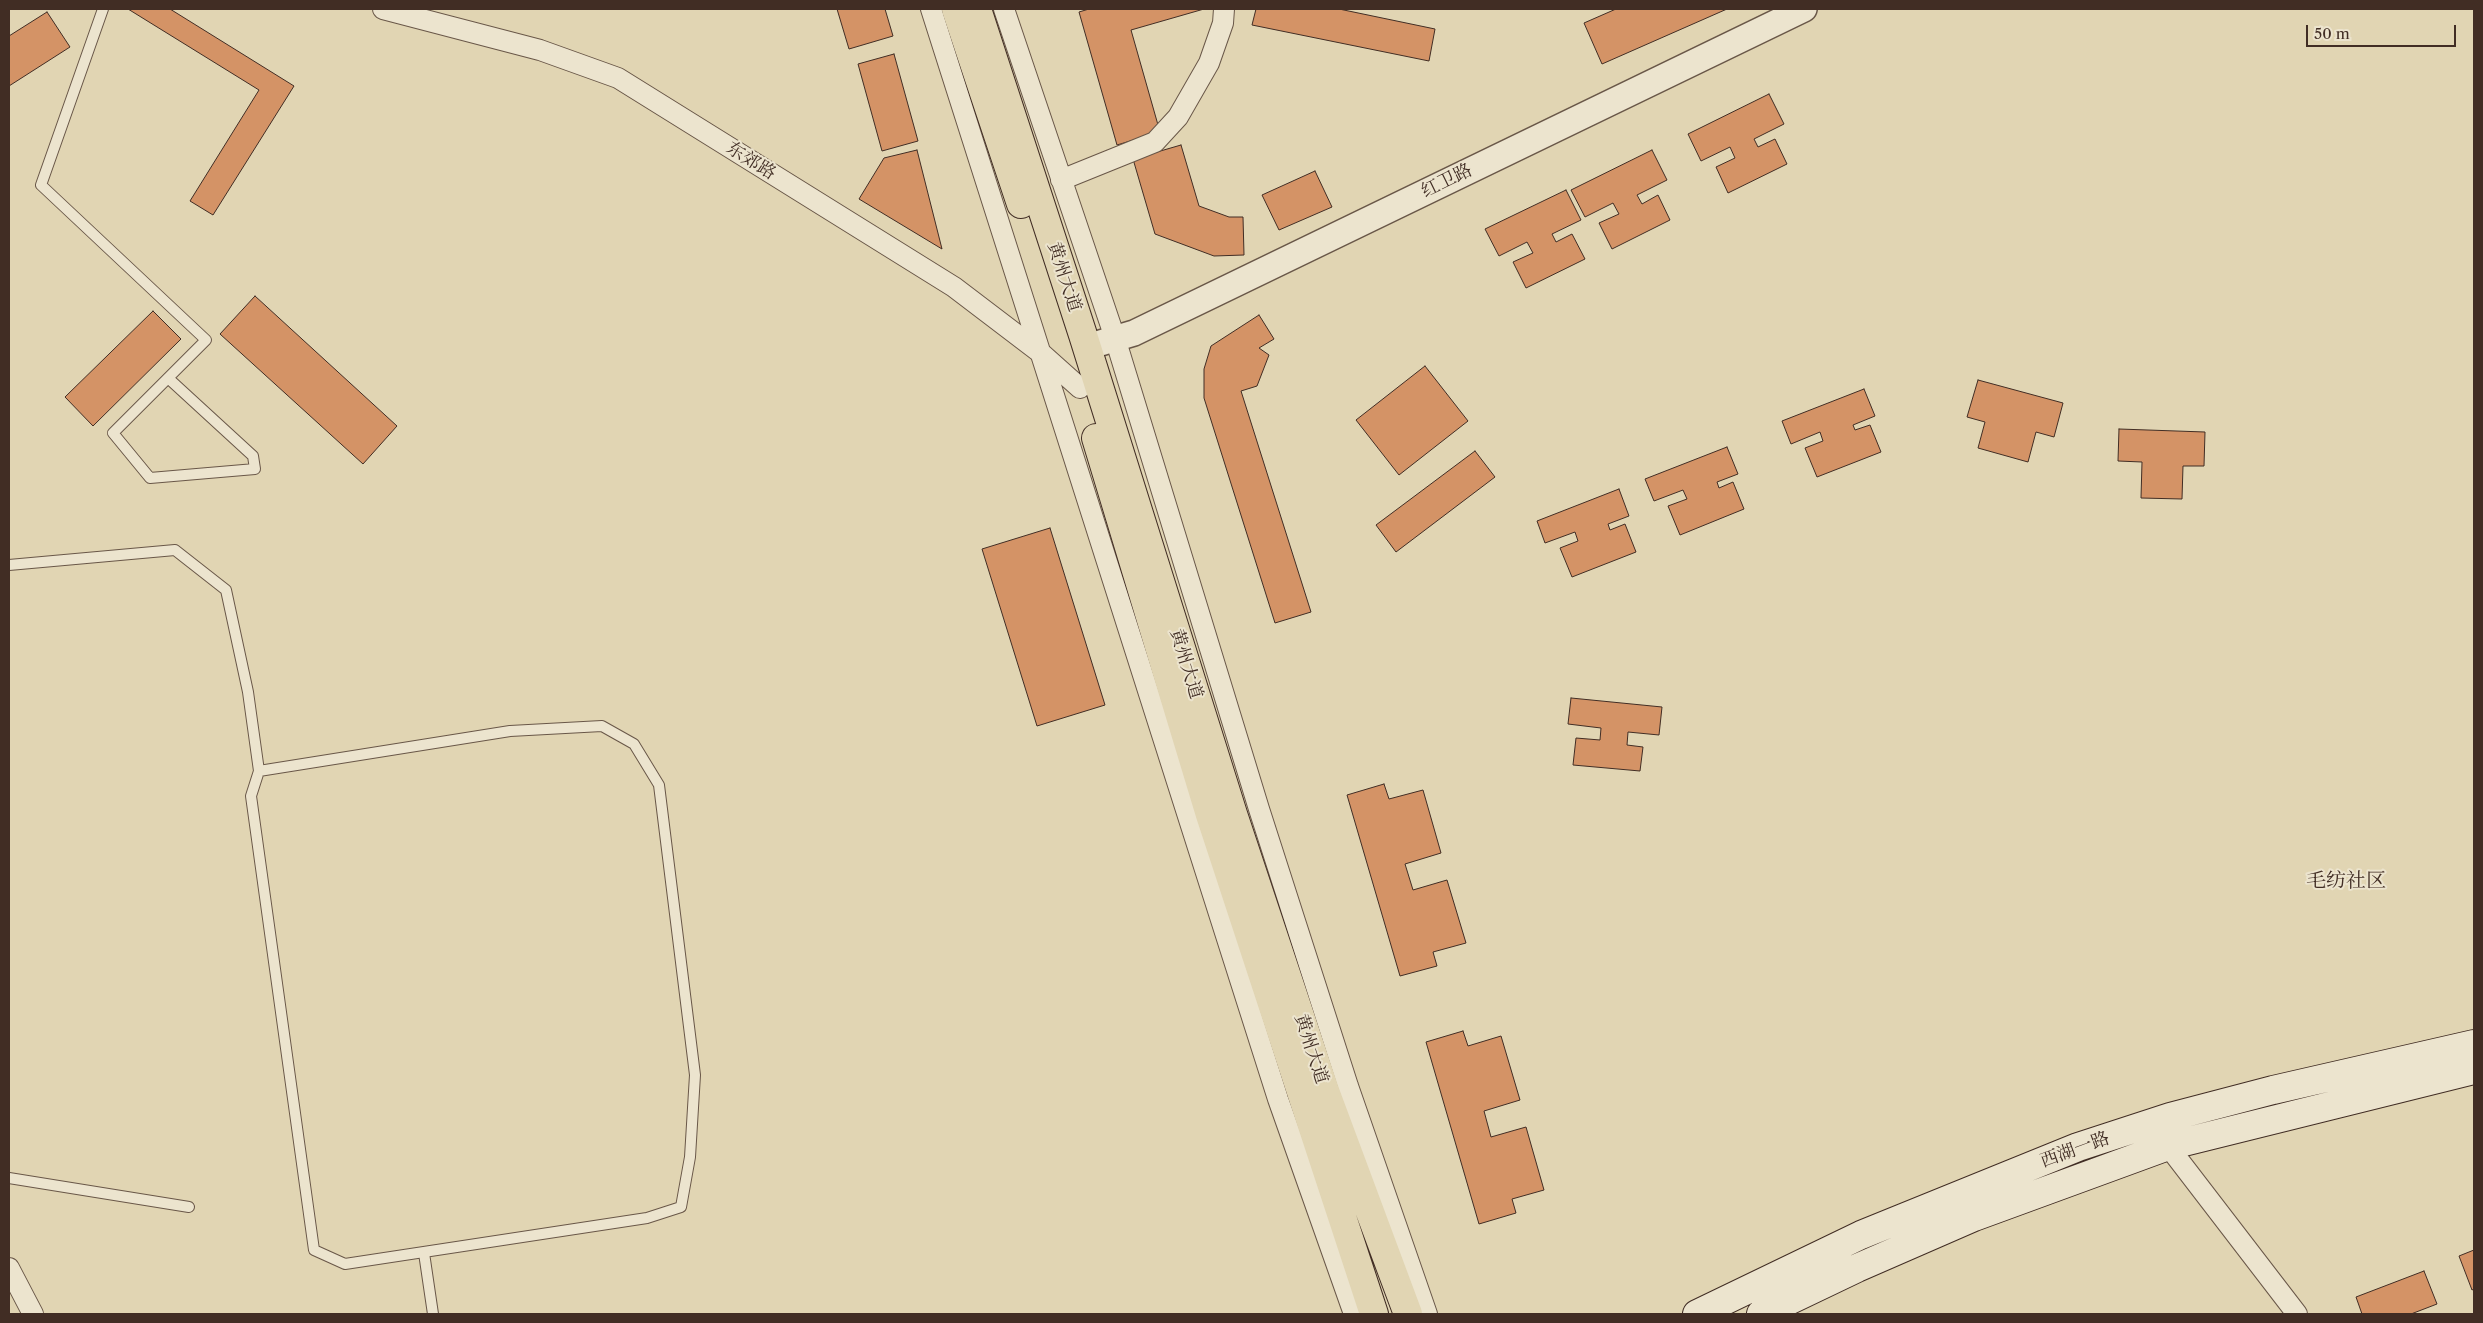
<!DOCTYPE html>
<html>
<head>
<meta charset="utf-8">
<style>
	body { margin:0 }
	#map { position:relative; width:2483px; height:1323px; overflow:hidden; background:#e1d5b3; font-family:"Libre Caslon Text",serif }
	canvas { display:block }
	.frame { position:absolute; inset:0; border:10px solid #412d24; pointer-events:none }
	.scale { position:absolute; left:2306px; top:25px; width:150px; height:22px; box-sizing:border-box; border:2px solid #412d24; border-top:0; padding-left:6px; font-size:15px; line-height:18px; white-space:nowrap; color:#412d24; -webkit-text-stroke:4px #ece4ce; paint-order:stroke }
</style>
</head>
<body>
<div id="map">
<canvas width="2483" height="1323"></canvas>
<div class="frame"></div>
<div class="scale">50 m</div>
</div>
<script>
const ctx = document.querySelector('canvas').getContext('2d');
ctx.lineJoin = 'round';
function paint(path, color) { ctx.fillStyle = color; ctx.fill(path, 'evenodd'); }
const shape = rows => new Path2D(rows.map(r => 'M' + r).join(''));
function strokePath(path, color, width, dash) { ctx.strokeStyle = color; ctx.lineWidth = width; ctx.lineCap = dash ? 'butt' : 'round'; ctx.setLineDash(dash || []); ctx.stroke(path); }
function write(font, color, halo, rows, align = 'center') {
  ctx.font = font + ' "Libre Caslon Text","Noto Serif SC",serif'; ctx.lineWidth = 4; ctx.setLineDash([]); ctx.textBaseline = 'middle'; ctx.strokeStyle = halo; ctx.fillStyle = color; for (const [text, x, y, turn = 0] of rows) {
    ctx.save(); ctx.translate(x, y); ctx.rotate((+turn || 0) * Math.PI / 180); ctx.textAlign = isNaN(turn) ? turn : align; if (halo) ctx.strokeText(text, 0, 0); ctx.fillText(text, 0, 0); ctx.restore();
  }
}
const building = shape([
	[128,9,170,9,294,86,213,215,190,201,259,90,128,9],
	[837,9,885,9,893,36,849,49,837,9],
	[1089,9,1204,9,1131,30,1160,132,1117,145,1079,12,1089,9],
	[1256,9,1339,9,1435,29,1429,61,1252,25,1256,9],
	[1616,9,1727,9,1602,64,1584,23,1616,9],
	[47,12,70,47,9,86,9,36,47,12],
	[894,54,918,141,882,151,858,64,894,54],
	[1769,94,1784,124,1754,139,1758,147,1775,139,1787,164,1728,193,1716,167,1735,158,1730,147,1701,161,1688,134,1769,94],
	[1181,145,1199,206,1229,217,1243,217,1244,255,1214,256,1155,234,1133,159,1181,145],
	[917,150,942,249,859,199,884,158,917,150],
	[1652,150,1667,180,1637,195,1642,204,1658,195,1670,220,1612,249,1599,223,1619,214,1613,203,1585,217,1571,190,1652,150],
	[1315,171,1332,207,1279,230,1262,195,1315,171],
	[1566,190,1581,220,1552,234,1556,242,1572,234,1585,259,1526,288,1513,262,1533,253,1527,242,1499,256,1485,229,1566,190],
	[255,296,397,426,363,464,220,334,255,296],
	[153,311,181,339,93,426,65,397,153,311],
	[1259,315,1274,339,1259,348,1269,355,1257,386,1241,391,1311,612,1275,623,1204,398,1204,369,1211,346,1259,315],
	[1425,366,1468,421,1399,475,1356,420,1425,366],
	[1978,380,2063,403,2054,437,2036,432,2028,462,1978,448,1985,422,1967,417,1978,380],
	[1864,389,1875,416,1853,425,1855,430,1870,425,1881,452,1817,477,1805,448,1823,441,1820,432,1791,444,1782,421,1864,389],
	[2119,429,2205,432,2204,466,2183,466,2182,499,2141,498,2142,462,2118,461,2119,429],
	[1727,447,1738,474,1717,482,1719,488,1733,482,1744,509,1680,535,1668,506,1687,499,1683,490,1654,501,1645,479,1727,447],
	[1475,451,1495,477,1396,552,1376,525,1475,451],
	[1619,489,1629,516,1608,524,1610,530,1625,524,1636,552,1572,577,1560,548,1578,541,1575,532,1545,543,1537,521,1619,489],
	[1050,528,1105,705,1037,726,982,549,1050,528],
	[1571,698,1662,707,1659,735,1628,732,1627,745,1643,747,1640,771,1573,765,1576,738,1600,740,1601,728,1568,724,1571,698],
	[1384,784,1389,799,1423,790,1441,853,1405,864,1413,890,1447,880,1466,943,1433,952,1437,966,1400,976,1347,795,1384,784],
	[1463,1031,1468,1046,1501,1036,1520,1100,1484,1111,1491,1137,1526,1127,1544,1190,1512,1199,1516,1213,1479,1224,1426,1042,1463,1031],
	[2474,1250,2474,1289,2472,1290,2459,1256,2474,1250],
	[2424,1271,2437,1304,2411,1314,2362,1314,2356,1297,2424,1271]
]);
const service = shape([
	[103,9,41,185,206,340,113,433,150,478,255,469,253,456,168,378],
	[9,565,175,550,226,590,248,692,259,771,251,796,314,1250,345,1264,647,1218,681,1207,690,1157,695,1075,659,785,634,744,602,726,510,731,259,771],
	[9,1178,189,1207],
	[424,1253,433,1314]
]);
const minor = shape([
	[383,9,540,50,618,78,954,287,1042,354,1080,388],
	[931,9,1278,1099,1354,1314],
	[1004,9,1115,338,1259,809,1348,1086,1427,1314],
	[1061,180,1155,142,1178,117,1209,63,1223,23,1224,9],
	[2168,1146,2297,1314],
	[9,1268,33,1314]
]);
const tertiary = shape([
	[1087,347,1134,333,1804,9]
]);
const secondary = shape([
	[1697,1314,1861,1235,2078,1147,2170,1117,2273,1090,2474,1044],
	[1761,1314,1857,1268,1974,1217,2168,1146,2474,1070]
]);
const primary = shape([
	[956,9,1021,204],
	[977,9,1083,335,1233,814,1325,1091,1408,1314],
	[1096,438,1210,815,1374,1314]
]);
const streetNames = [
	["东郊路",751,161,32],
	["红卫路",1447,181,-26],
	["黄州大道",1064,277,72],
	["黄州大道",1186,664,73],
	["黄州大道",1311,1049,72],
	["西湖一路",2075,1150,-20]
];
const quarterNames = [
	["毛纺社区",2346,881]
];
paint(building, '#d49366');
strokePath(building, '#412d24', 1);
strokePath(service, '#695748', 12);
strokePath(minor, '#695748', 22);
strokePath(tertiary, '#695748', 28);
strokePath(secondary, '#412d24', 30);
strokePath(primary, '#412d24', 30);
strokePath(service, '#ece4ce', 10);
strokePath(minor, '#ece4ce', 20);
strokePath(tertiary, '#ece4ce', 25);
strokePath(secondary, '#ece4ce', 28);
strokePath(primary, '#e1d5b3', 28);
write('18px', '#412d24', '#ece4ce', streetNames);
write('20px', '#412d24', '#ece4ce', quarterNames);
</script>
</body>
</html>
